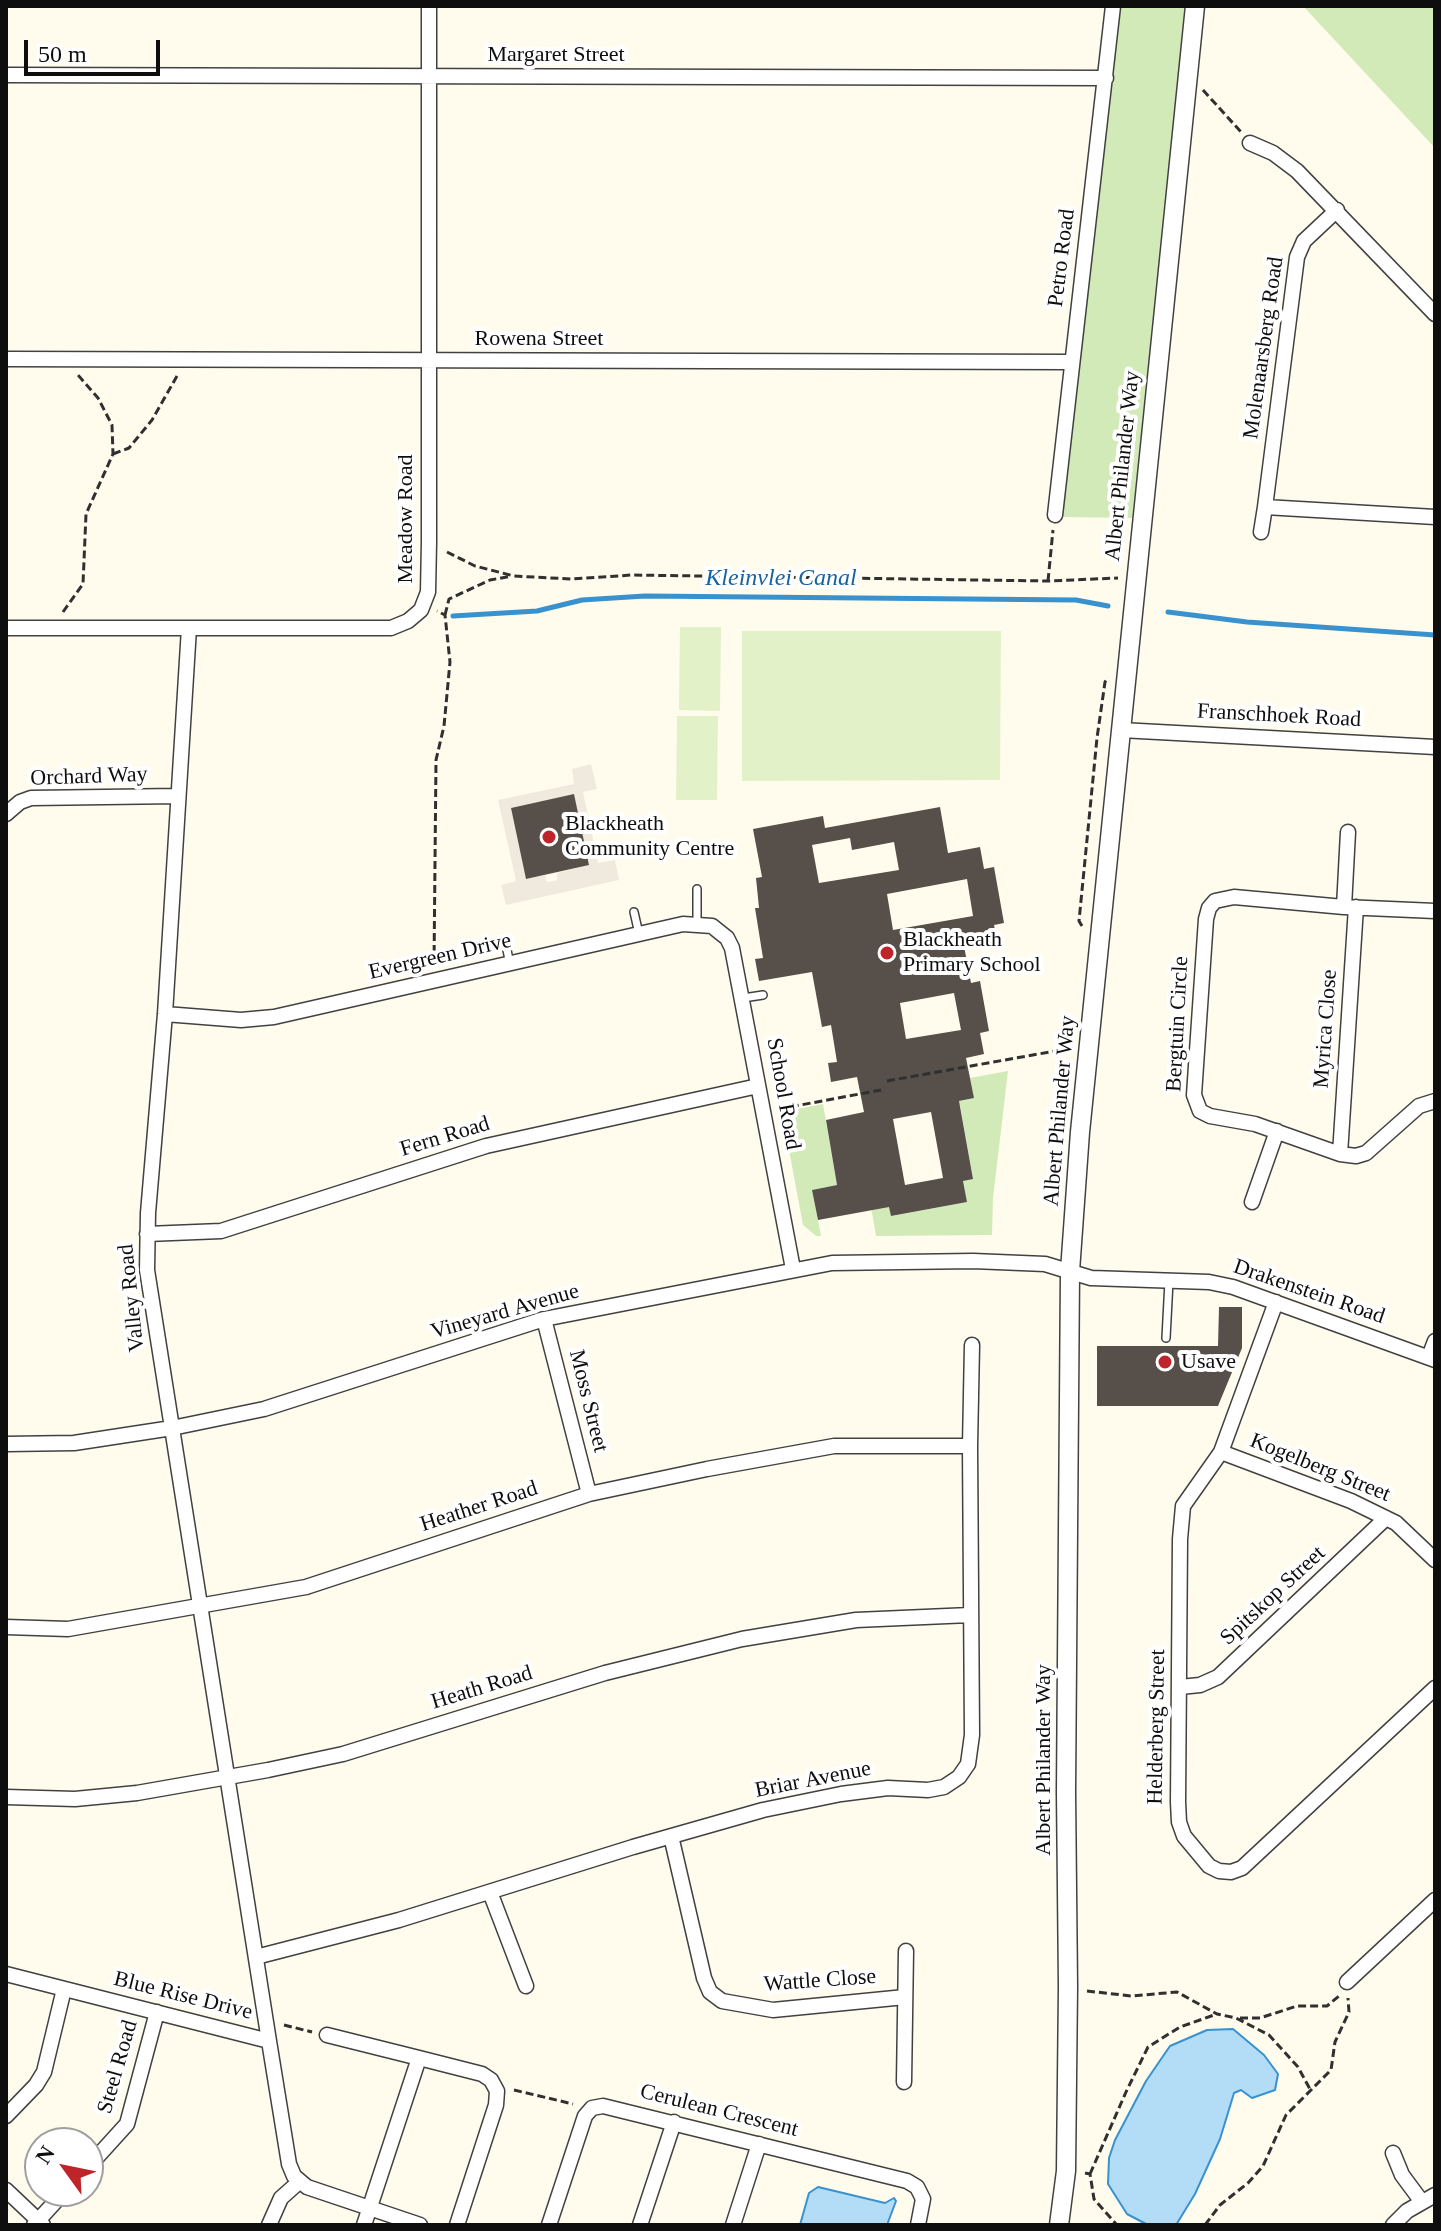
<!DOCTYPE html>
<html>
<head>
<meta charset="utf-8">
<style>
	body { margin:0 }
	#map { position:relative; width:1441px; height:2231px; overflow:hidden; background:#fffcee; font-family:"Times New Roman",serif }
	canvas { display:block }
	.frame { position:absolute; inset:0; border:8px solid #0e0e0e; pointer-events:none }
	.north { position:absolute; left:24px; top:2127px; width:80px; height:80px; box-sizing:border-box; background:#fff; border:2px solid #9f9f9f; border-radius:50%; rotate:303deg; font-size:22px; font-weight:700; line-height:32px; text-align:center; color:#0e0e0e }
	.north::after { content:''; display:block; margin:auto; width:28px; height:36px; background:#bf242a; clip-path:polygon(50% 0,100% 100%,50% 72%,0 100%) }
	.scale { position:absolute; left:24px; top:40px; width:136px; height:36px; box-sizing:border-box; border:4px solid #0e0e0e; border-top:0; padding-left:10px; font-size:24px; line-height:28px; white-space:nowrap; color:#0e0e0e; -webkit-text-stroke:6px #fff; paint-order:stroke }
</style>
</head>
<body>
<div id="map">
<canvas width="1441" height="2231"></canvas>
<div class="frame"></div>
<div class="north">N</div>
<div class="scale">50 m</div>
</div>
<script>
const ctx = document.querySelector('canvas').getContext('2d');
ctx.lineJoin = 'round';
function paint(path, color) { ctx.fillStyle = color; ctx.fill(path, 'evenodd'); }
const shape = rows => new Path2D(rows.map(r => 'M' + r).join(''));
function strokePath(path, color, width, dash) { ctx.strokeStyle = color; ctx.lineWidth = width; ctx.lineCap = dash ? 'butt' : 'round'; ctx.setLineDash(dash || []); ctx.stroke(path); }
function write(font, color, halo, rows, align = 'center') {
  ctx.font = font + ' "Times New Roman",serif'; ctx.lineWidth = 8; ctx.setLineDash([]); ctx.textBaseline = 'middle'; ctx.strokeStyle = halo; ctx.fillStyle = color; for (const [text, x, y, turn = 0] of rows) {
    ctx.save(); ctx.translate(x, y); ctx.rotate((+turn || 0) * Math.PI / 180); ctx.textAlign = isNaN(turn) ? turn : align; if (halo) ctx.strokeText(text, 0, 0); ctx.fillText(text, 0, 0); ctx.restore();
  }
}
const green = shape([
	[1119,6,1188,6,1133,518,1061,517],
	[1303,6,1435,6,1435,148],
	[1008,1071,993,1198,992,1235,876,1236,869,1195,887,1195,892,1216,967,1202,963,1181,973,1178,960,1105,956,1102,974,1098,970,1078],
	[823,1104,837,1185,812,1190,821,1236,816,1236,803,1225,782,1112]
]);
const pitch = shape([
	[680,627,721,627,720,711,679,710],
	[742,631,1001,631,1000,780,742,781],
	[677,716,718,716,717,800,676,800]
]);
const plaza = shape([
	[591,764,597,789,583,792,598,863,615,860,619,880,506,905,501,885,516,881,498,800,574,784,572,769],
	[574,794,589,865,557,873,557,880,547,882,545,875,526,879,511,808]
]);
const water = shape([
	[1233,2029,1264,2055,1278,2074,1275,2090,1252,2098,1241,2090,1234,2093,1220,2139,1195,2194,1176,2225,1148,2225,1127,2214,1108,2184,1109,2158,1115,2140,1146,2081,1170,2046,1207,2030,1233,2029],
	[818,2187,885,2203,894,2198,896,2201,887,2225,800,2225,809,2193,818,2187]
]);
const stream = shape([
	[1168,612,1247,622,1435,635],
	[453,616,537,611,582,600,645,596,1076,600,1108,606]
]);
const building = shape([
	[574,794,589,865,526,879,511,808],
	[940,807,948,853,980,847,984,869,994,867,1004,923,994,925,997,940,964,946,971,983,980,981,989,1031,980,1033,984,1054,966,1058,974,1098,959,1101,973,1179,963,1181,967,1202,891,1216,889,1207,818,1220,812,1190,837,1185,826,1120,864,1112,857,1077,831,1082,828,1063,837,1062,831,1025,822,1027,812,972,759,981,755,959,763,958,755,908,759,908,756,878,762,877,753,829,823,816,825,828],
	[850,838,852,850,894,842,899,870,819,883,812,845],
	[967,879,973,916,893,930,887,894],
	[954,993,961,1030,906,1039,900,1003],
	[931,1112,943,1178,905,1185,893,1119],
	[1219,1307,1242,1307,1242,1348,1218,1406,1097,1406,1097,1346,1218,1346]
]);
const path = shape([
	[1203,90,1241,132],
	[113,454,129,448,152,420,177,376],
	[447,552,475,566,514,576,571,579,632,575,1048,581,1118,578],
	[1048,581,1053,530],
	[63,612,83,584,86,514,113,454,112,425,98,398,78,375],
	[445,615,449,599,490,580,512,576],
	[1082,926,1079,921,1097,738,1105,682,1108,677],
	[434,965,436,760,444,726,450,662,445,615,437,611],
	[887,1081,1072,1048],
	[779,1109,881,1090],
	[1087,1991,1131,1996,1177,1992,1217,2014,1236,2018,1269,2035,1298,2067,1311,2091],
	[1240,2018,1260,2018,1297,2006,1327,2006,1339,1996],
	[284,2025,312,2032],
	[514,2090,573,2104],
	[1085,2173,1090,2174,1094,2199,1117,2225],
	[1090,2174,1126,2092,1148,2047,1180,2027,1217,2014],
	[1205,2225,1220,2205,1248,2183,1263,2166,1286,2115,1331,2070,1335,2042,1349,2012,1348,1998]
]);
const service = shape([
	[634,912,639,934],
	[697,923,697,889],
	[505,941,510,964],
	[743,998,763,995],
	[1166,1338,1169,1281]
]);
const minor = shape([
	[6,75,1106,78],
	[1250,143,1273,153,1297,171,1435,314],
	[1337,210,1304,241,1297,257,1265,507,1435,517],
	[6,359,1071,362],
	[1055,515,1113,6],
	[1261,532,1265,507],
	[6,628,391,628,408,621,421,610,428,592,429,542,429,6],
	[189,628,165,1014,148,1213,147,1270,269,2041],
	[1121,730,1435,747],
	[6,814,20,802,31,798,178,796],
	[1344,907,1348,832],
	[1435,911,1344,907,1234,897,1215,901,1209,908,1206,919,1194,1095,1200,1111,1210,1116,1255,1124,1340,1154,1356,1156,1366,1153,1419,1106,1435,1101],
	[165,1014,241,1020,274,1017,683,924,712,926,727,938,732,948,793,1269],
	[1340,1154,1356,907],
	[1252,1202,1277,1131],
	[147,1234,221,1231,486,1146,758,1086],
	[1276,1302,1221,1452,1183,1506,1180,1539,1178,1802,1179,1822,1184,1836,1209,1866,1219,1871,1231,1872,1242,1868,1435,1688],
	[544,1319,589,1494],
	[1429,1357,1435,1341],
	[6,1444,74,1443,172,1428,264,1409,544,1319,832,1263,973,1261,1045,1264,1091,1278,1209,1282,1233,1287,1435,1360],
	[1221,1452,1351,1501,1396,1523,1435,1560],
	[6,1627,68,1629,306,1587,589,1494,707,1469,834,1446,970,1446],
	[1180,1687,1200,1685,1218,1677,1386,1518],
	[6,1797,75,1799,137,1793,268,1770,343,1754,605,1673,742,1639,856,1620,970,1615],
	[671,1836,704,1978,710,1992,722,2001,773,2010,905,1997],
	[490,1892,526,1986],
	[256,1957,399,1920,633,1847,763,1810,841,1794,888,1788,928,1790,944,1787,959,1777,968,1764,972,1735,970,1446,972,1345],
	[6,1974,269,2041,289,2164,294,2176,307,2187,420,2225],
	[1347,1982,1435,1900],
	[327,2035,419,2058],
	[904,2082,906,1951],
	[6,2116,36,2085,44,2072,64,1989],
	[1393,2153,1402,2175,1422,2202],
	[88,2167,127,2124,157,2012],
	[6,2190,43,2225],
	[34,2225,65,2191],
	[269,2225,281,2198,299,2182],
	[364,2225,419,2058,482,2074,491,2080,497,2091,496,2105,457,2225],
	[549,2225,585,2116,592,2108,603,2106,907,2181,917,2187,923,2199,918,2225],
	[640,2225,674,2122],
	[733,2225,759,2144],
	[1393,2225,1407,2211,1435,2195]
]);
const tertiary = shape([
	[1059,2225,1066,2171,1068,1987,1066,1792,1070,1271,1080,1132,1195,6]
]);
const markers = [
	[549,837,8,"#bf242a"],
	[887,953,8,"#bf242a"],
	[1165,1362,8,"#bf242a"]
];
const streetNames = [
	["Margaret Street",556,55],
	["Petro Road",1062,258,-83],
	["Rowena Street",539,339],
	["Molenaarsberg Road",1264,348,-82],
	["Albert Philander Way",1123,466,-84],
	["Meadow Road",406,519,-90],
	["Franschhoek Road",1279,716,3],
	["Orchard Way",89,777,-2],
	["Evergreen Drive",440,957,-13],
	["Bergtuin Circle",1178,1024,-87],
	["Myrica Close",1326,1029,-86],
	["School Road",783,1094,80],
	["Albert Philander Way",1060,1111,-85],
	["Fern Road",445,1137,-17],
	["Drakenstein Road",1309,1292,19],
	["Valley Road",132,1298,-96],
	["Vineyard Avenue",505,1312,-16],
	["Moss Street",588,1401,76],
	["Kogelberg Street",1320,1468,22],
	["Heather Road",479,1507,-18],
	["Spitskop Street",1273,1596,-43],
	["Heath Road",482,1688,-17],
	["Helderberg Street",1157,1727,-89],
	["Albert Philander Way",1044,1760,-90],
	["Briar Avenue",813,1780,-11],
	["Wattle Close",820,1981,-4],
	["Blue Rise Drive",183,1996,14],
	["Steel Road",118,2067,-74],
	["Cerulean Crescent",719,2111,14]
];
const poiNames = [
	["Blackheath",565,824],
	["Community Centre",565,849],
	["Blackheath",903,940],
	["Primary School",903,965],
	["Usave",1181,1362]
];
const waterNames = [
	["Kleinvlei Canal",781,579]
];
paint(green, '#d1eab8');
paint(pitch, '#e3f1c9');
paint(plaza, '#efeadd');
paint(water, '#b3ddf7');
strokePath(water, '#3991ce', 2);
strokePath(stream, '#3991ce', 5);
paint(building, '#564f4a');
strokePath(service, '#414141', 10);
strokePath(minor, '#414141', 17);
strokePath(tertiary, '#414141', 21);
strokePath(path, '#303030', 3, [8, 4]);
strokePath(service, '#fff', 7);
strokePath(minor, '#fff', 14);
strokePath(tertiary, '#fff', 18);
for (const [x, y, r, color] of markers) { const dot = new Path2D(); dot.arc(x, y, r, 0, 2 * Math.PI); ctx.fillStyle = color; ctx.fill(dot); strokePath(dot, '#fff', 3); }
write('22px', '#0e0e0e', '#fff', streetNames);
write('22px', '#0e0e0e', '#fff', poiNames, 'left');
write('italic 24px', '#1563a1', '#fff', waterNames);
</script>
</body>
</html>
